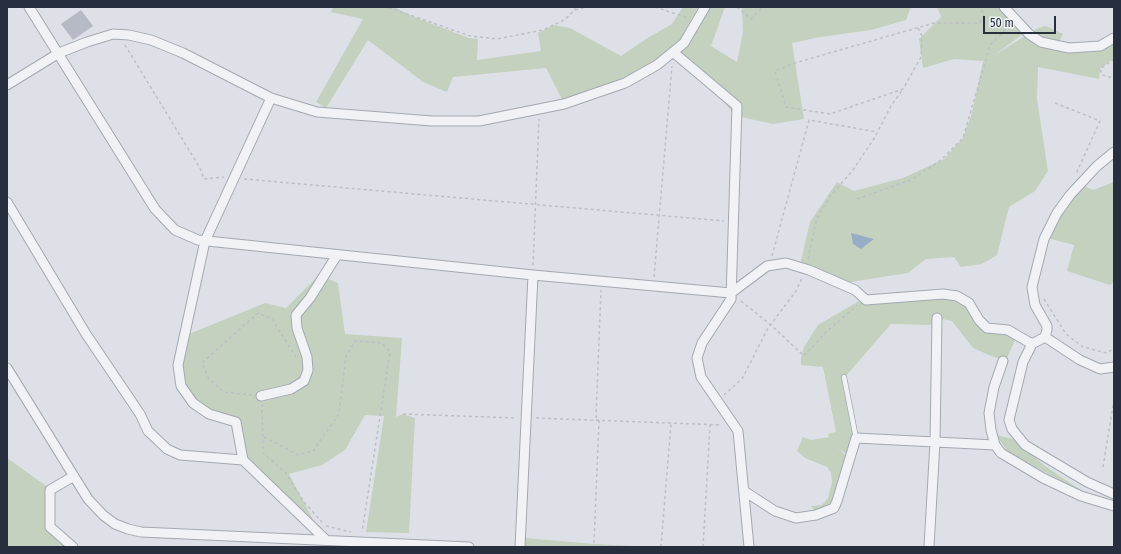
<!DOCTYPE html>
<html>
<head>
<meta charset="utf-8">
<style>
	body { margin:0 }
	#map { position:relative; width:1121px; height:554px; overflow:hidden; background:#dde1e7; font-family:"Fira Sans Condensed",sans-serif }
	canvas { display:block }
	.frame { position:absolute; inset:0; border:8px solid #272e3d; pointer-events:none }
	.scale { position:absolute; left:983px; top:16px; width:73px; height:18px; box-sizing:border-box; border:2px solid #272e3d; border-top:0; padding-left:5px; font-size:12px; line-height:14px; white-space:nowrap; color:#272e3d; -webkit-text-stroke:3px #ecf0f5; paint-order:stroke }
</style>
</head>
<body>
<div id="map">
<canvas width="1121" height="554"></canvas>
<div class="frame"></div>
<div class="scale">50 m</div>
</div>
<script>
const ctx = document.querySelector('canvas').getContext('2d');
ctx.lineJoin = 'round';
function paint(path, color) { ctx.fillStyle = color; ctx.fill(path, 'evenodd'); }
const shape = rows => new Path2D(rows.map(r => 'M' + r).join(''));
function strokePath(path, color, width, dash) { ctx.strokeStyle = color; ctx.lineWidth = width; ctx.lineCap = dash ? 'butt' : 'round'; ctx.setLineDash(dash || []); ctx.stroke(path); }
const green = shape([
	[333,7,394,7,414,17,469,38,478,39,477,60,541,51,538,33,554,25,570,28,621,56,646,39,672,24,683,7,698,7,673,52,628,81,563,101,546,68,453,77,447,92,423,82,368,40,326,108,316,102,363,19,331,12],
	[708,7,725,7,711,46,737,62,743,32,742,7,911,7,906,20,871,30,820,37,792,43,804,119,773,124,736,116,676,49],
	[937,7,1006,7,1027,31,993,56,1038,28,1046,26,1063,34,1057,45,1069,48,1114,38,1114,58,1100,69,1099,79,1038,67,1037,99,1048,171,1035,191,1009,207,997,255,982,264,961,267,954,257,926,259,908,273,844,283,800,265,810,222,837,182,854,191,903,178,944,159,963,138,972,113,983,62,985,61,954,59,923,68,919,39,941,17],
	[1114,182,1114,282,1110,285,1067,271,1074,245,1047,238,1079,184,1093,190],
	[319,275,338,283,345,334,402,338,396,417,403,414,415,418,409,533,366,532,384,416,365,415,345,450,322,465,289,474,321,535,243,460,231,425,188,396,180,355,184,336,265,303,286,308],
	[864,298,961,298,979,320,1016,338,1007,358,996,358,973,348,952,321,937,318,930,325,891,324,845,377,857,432,847,455,838,448,848,458,835,505,816,513,811,506,822,505,828,498,832,482,831,473,827,467,805,458,797,451,803,437,811,440,829,437,828,434,836,432,823,367,801,365,801,358,804,347,818,325],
	[996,435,1013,439,1045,466,1091,497,1008,452],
	[7,458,45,485,48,489,50,527,78,547,7,547],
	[524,538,595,544,653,547,522,547]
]);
const water = shape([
	[851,233,874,239,861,249,853,244]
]);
const building = shape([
	[81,10,93,26,73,40,61,24]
]);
const path = shape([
	[377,7,387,7,470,36,497,39,543,30,564,20,575,10,575,7],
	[655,7,688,18],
	[737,7,751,19,763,7],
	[575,10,586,7],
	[918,28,922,36,921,57,903,89,830,114,786,107,775,71,795,63,934,23,979,23,983,19,984,13,978,7],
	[125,45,200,168,204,179,224,177],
	[1114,59,1100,69,1102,75,1114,78],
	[1055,103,1100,121,1076,174],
	[244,179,724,221],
	[857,199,911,180,941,160,963,138,990,45,1009,26],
	[772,256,809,120,877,132],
	[808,259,817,218,831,195,853,170,875,137,891,106,903,89],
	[533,265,539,119],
	[654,277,672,66],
	[1044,299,1066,334,1083,347,1107,353,1114,348],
	[741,301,771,325,804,356,825,333,857,305],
	[252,395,224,392,209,379,202,363,258,313,272,319,296,357],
	[724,395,742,379,768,328,796,291,802,278],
	[262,404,263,453,285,472,304,502,322,522],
	[403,414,517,418],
	[536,418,722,425],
	[264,437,298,455,313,451,339,414,346,356,355,341,382,343,390,352,362,532],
	[1103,467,1114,400],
	[326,526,351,532],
	[594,543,599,421,596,417,601,290],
	[661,547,671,423],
	[703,547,710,425]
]);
const service = shape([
	[844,377,856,438]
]);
const minor = shape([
	[29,7,155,209,175,230,198,240,533,275,731,293,767,266,786,263,809,270,855,290,866,300,943,294,957,296,969,303,979,320,987,328,1008,330,1032,344],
	[1004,7,1029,34,1041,42,1069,48,1100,46,1114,38],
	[673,52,737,106,731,299,702,343,697,358,701,377,738,431,749,547],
	[7,85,59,53,87,42,113,34,129,35,151,40,183,53,271,98,317,112,432,121,479,121,564,104,625,83,657,65,684,43,705,7],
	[271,98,205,241,178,365,181,386,193,403,209,414,236,422,243,460,326,540],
	[1114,152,1097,166,1070,195,1057,213,1044,239,1032,287,1035,305,1047,326,1047,330,1045,337,1032,344,1023,362,1009,420,1012,429,1025,445,1087,482,1114,494],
	[7,202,86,334,140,414,148,431,167,449,180,455,243,460],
	[1045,337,1080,360,1100,369,1114,367],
	[1003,361,994,387,989,413,991,430,995,445,1001,453,1043,478,1081,496,1114,506],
	[7,368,88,499,103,515,115,524,128,529,141,532,469,547],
	[261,396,291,389,304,381,308,370,307,357,297,328,296,315,310,298,337,255],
	[744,491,775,511,796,518,816,515,834,508,837,501,856,438,995,445],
	[73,547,50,527,50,490,74,476],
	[520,547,533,275],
	[929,547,935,442,937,318]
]);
paint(green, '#c3d1be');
paint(water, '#98aec7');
paint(building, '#b5bac4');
strokePath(service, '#a3a8b1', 6);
strokePath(minor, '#a3a8b1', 11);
strokePath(path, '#bcbfc5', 1.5, [3, 3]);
strokePath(service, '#f0f2f5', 4.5);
strokePath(minor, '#f0f2f5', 9);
</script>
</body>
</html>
